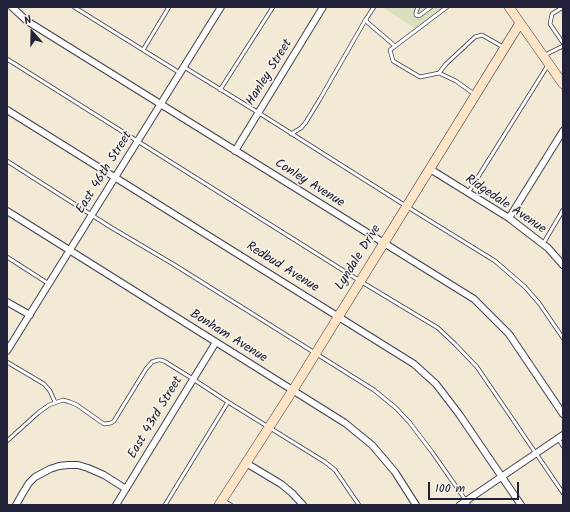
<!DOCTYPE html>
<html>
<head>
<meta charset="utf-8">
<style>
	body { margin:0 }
	#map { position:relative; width:570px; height:512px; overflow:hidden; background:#f2ead5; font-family:Kalam,sans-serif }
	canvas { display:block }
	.frame { position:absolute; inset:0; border:8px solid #22223b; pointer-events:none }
	.north { position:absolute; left:12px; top:12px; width:40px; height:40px; -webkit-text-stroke:3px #f7f3e8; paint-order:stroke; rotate:340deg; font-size:11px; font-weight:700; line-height:16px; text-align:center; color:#22223b }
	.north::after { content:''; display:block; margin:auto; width:14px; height:18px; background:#22223b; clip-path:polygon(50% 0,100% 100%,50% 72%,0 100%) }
	.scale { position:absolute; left:428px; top:482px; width:91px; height:18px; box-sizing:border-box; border:2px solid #22223b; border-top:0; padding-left:5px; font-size:12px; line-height:14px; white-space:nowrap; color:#22223b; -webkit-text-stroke:3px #f7f3e8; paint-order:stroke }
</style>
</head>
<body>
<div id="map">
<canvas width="570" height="512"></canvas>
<div class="frame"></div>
<div class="north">N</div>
<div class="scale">100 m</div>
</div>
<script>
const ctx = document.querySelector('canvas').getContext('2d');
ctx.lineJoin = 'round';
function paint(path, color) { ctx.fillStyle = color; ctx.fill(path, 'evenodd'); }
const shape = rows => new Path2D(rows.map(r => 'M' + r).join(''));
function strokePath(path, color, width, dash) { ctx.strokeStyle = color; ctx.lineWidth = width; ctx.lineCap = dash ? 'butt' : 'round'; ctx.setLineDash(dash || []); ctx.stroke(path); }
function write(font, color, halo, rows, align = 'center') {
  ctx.font = font + ' Kalam,sans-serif'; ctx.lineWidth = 3.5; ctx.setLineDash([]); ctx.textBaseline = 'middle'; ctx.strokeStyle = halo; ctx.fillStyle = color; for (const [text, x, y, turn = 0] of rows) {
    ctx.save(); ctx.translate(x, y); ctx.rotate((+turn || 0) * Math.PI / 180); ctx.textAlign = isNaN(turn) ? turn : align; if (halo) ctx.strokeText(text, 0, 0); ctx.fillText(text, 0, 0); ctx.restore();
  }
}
const built = shape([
	[382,7,444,7,415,28]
]);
const lane = shape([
	[74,7,180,73],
	[374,7,366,19,367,22,395,46],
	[418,7,416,12,416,15,419,16,431,7],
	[447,7,390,50,393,61,420,77,439,73,456,81,474,94],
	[563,7,552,14,550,24,563,43],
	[143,50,169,7],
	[545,55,563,46],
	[7,59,360,281,438,328,455,344,477,367,563,493],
	[184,67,259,113,406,206,495,261,525,287,539,303,563,338],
	[439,73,446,64,475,37,482,35,503,47],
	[220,90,273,7],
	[291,134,301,128,306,122,320,99,366,19],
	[7,161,112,228,173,264,374,390,396,408,410,423,432,452,469,505],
	[468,193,548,65],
	[543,244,563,210],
	[7,257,49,284],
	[7,362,44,384,50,391,55,402],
	[558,438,563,446],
	[7,441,38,413,49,405,63,400,70,402,77,405,101,422,104,424,111,423,114,421,146,369,152,362,158,360,161,360,164,361,193,379,228,402,325,462,335,470,359,505],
	[224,501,231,505],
	[165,505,228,402]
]);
const street = shape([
	[12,7,27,21,474,299,509,334,563,414],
	[7,110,414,364,436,384,459,414,521,505],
	[235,151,323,7],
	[430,169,509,218,548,248,563,265],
	[7,211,345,423,372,445,395,472,416,505],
	[509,218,563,131],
	[7,302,30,315],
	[7,351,221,7],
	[246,463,281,484,292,493,303,505],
	[16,505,24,491,29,483,35,477,50,469,59,466,68,465,78,465,88,468,104,475,126,489],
	[116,505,216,342],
	[460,505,563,435]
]);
const secondary = shape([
	[509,7,563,84],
	[219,505,293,390,520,23]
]);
const streetNames = [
	["Hanley Street",270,73,-58],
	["East 46th Street",105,173,-58],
	["Conley Avenue",309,184,32],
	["Ridgedale Avenue",505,205,34],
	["Lyndale Drive",359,258,-58],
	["Redbud Avenue",282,268,32],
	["Bonham Avenue",228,337,32],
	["East 43rd Street",156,418,-59]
];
paint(built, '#dadfbd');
strokePath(lane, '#414052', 4.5);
strokePath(street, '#414052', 8);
strokePath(secondary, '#414052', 10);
strokePath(lane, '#fff', 3);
strokePath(street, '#fff', 6);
strokePath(secondary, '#ffe4c6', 9);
write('13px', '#22223b', '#f7f3e8', streetNames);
</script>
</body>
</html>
